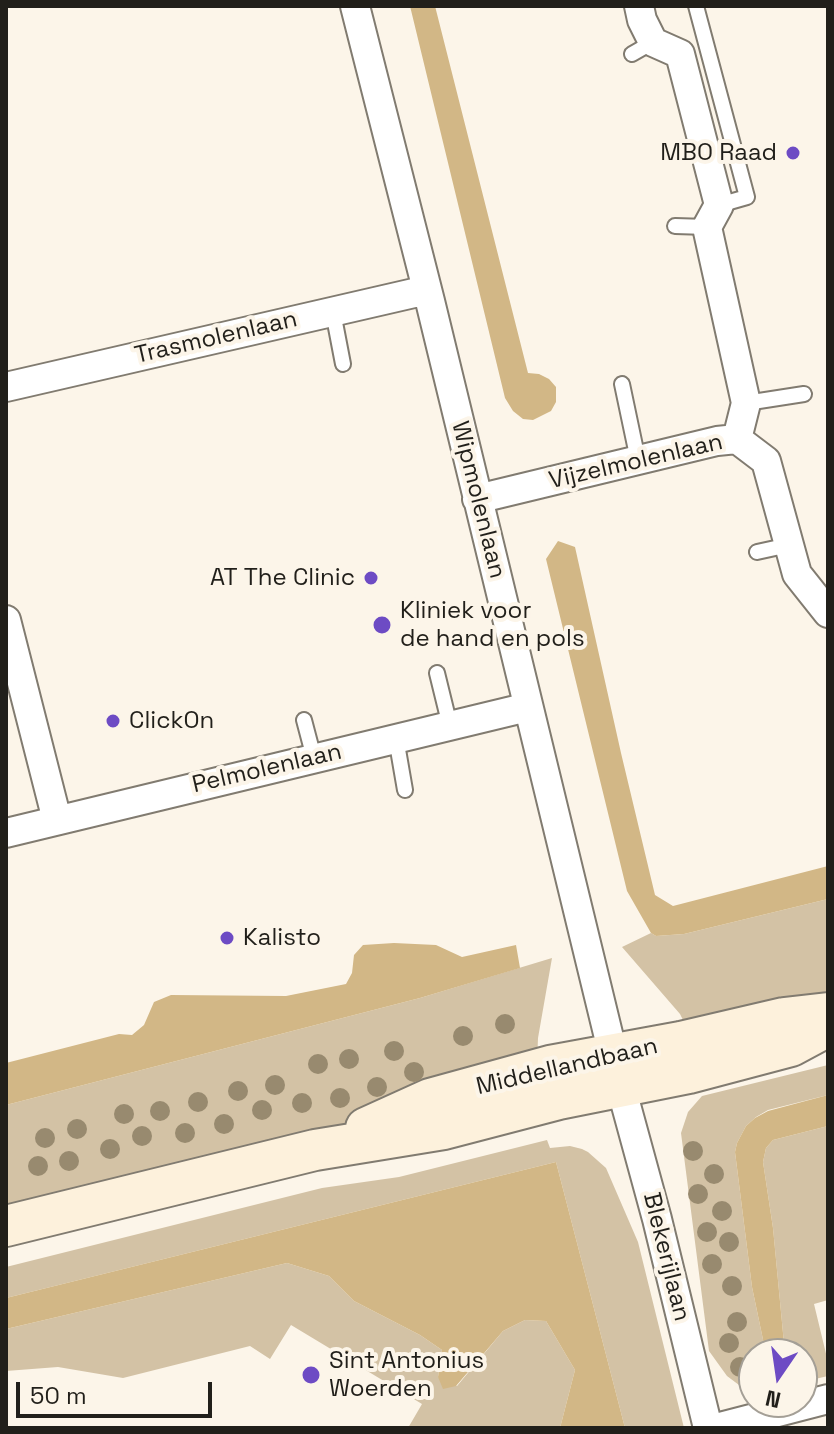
<!DOCTYPE html>
<html>
<head>
<meta charset="utf-8">
<style>
	body { margin:0 }
	#map { position:relative; width:834px; height:1434px; overflow:hidden; background:#fcf5e9; font-family:"Space Grotesk",sans-serif }
	canvas { display:block }
	.frame { position:absolute; inset:0; border:8px solid #211f1a; pointer-events:none }
	.north { position:absolute; left:738px; top:1338px; width:80px; height:80px; box-sizing:border-box; background:#fcf5e9; border:2px solid #a49f96; border-radius:50%; rotate:193deg; font-size:22px; font-weight:700; line-height:32px; text-align:center; color:#211f1a }
	.north::after { content:''; display:block; margin:auto; width:28px; height:36px; background:#6d4bc4; clip-path:polygon(50% 0,100% 100%,50% 72%,0 100%) }
	.scale { position:absolute; left:16px; top:1382px; width:196px; height:36px; box-sizing:border-box; border:4px solid #211f1a; border-top:0; padding-left:10px; font-size:24px; line-height:28px; white-space:nowrap; color:#211f1a; -webkit-text-stroke:6px #fcf5e9; paint-order:stroke }
</style>
</head>
<body>
<div id="map">
<canvas width="834" height="1434"></canvas>
<div class="frame"></div>
<div class="north">N</div>
<div class="scale">50 m</div>
</div>
<script>
const ctx = document.querySelector('canvas').getContext('2d');
ctx.lineJoin = 'round';
function paint(path, color) { ctx.fillStyle = color; ctx.fill(path, 'evenodd'); }
const shape = rows => new Path2D(rows.map(r => 'M' + r).join(''));
function strokePath(path, color, width, dash) { ctx.strokeStyle = color; ctx.lineWidth = width; ctx.lineCap = dash ? 'butt' : 'round'; ctx.setLineDash(dash || []); ctx.stroke(path); }
function write(font, color, halo, rows, align = 'center') {
  ctx.font = font + ' "Space Grotesk",sans-serif'; ctx.lineWidth = 8; ctx.setLineDash([]); ctx.textBaseline = 'middle'; ctx.strokeStyle = halo; ctx.fillStyle = color; for (const [text, x, y, turn = 0] of rows) {
    ctx.save(); ctx.translate(x, y); ctx.rotate((+turn || 0) * Math.PI / 180); ctx.textAlign = isNaN(turn) ? turn : align; if (halo) ctx.strokeText(text, 0, 0); ctx.fillText(text, 0, 0); ctx.restore();
  }
}
const green = shape([
	[828,899,828,991,686,1026,680,1014,622,947,651,933,656,936,684,934],
	[552,958,538,1038,537,1063,355,1122,6,1207,6,1105,420,998],
	[828,1065,828,1095,768,1110,756,1117,746,1126,737,1143,735,1152,752,1287,766,1354,754,1354,754,1389,750,1389,739,1385,727,1376,709,1351,681,1133,688,1112,702,1096],
	[828,1126,828,1300,814,1304,828,1362,828,1376,802,1382,802,1354,785,1354,773,1228,763,1162,766,1148,773,1140],
	[547,1140,550,1148,570,1146,582,1149,588,1152,606,1168,638,1242,684,1428,625,1428,556,1162,6,1298,6,1267,322,1188,399,1177],
	[287,1263,329,1276,354,1301,420,1335,442,1350,438,1377,457,1386,503,1331,525,1320,546,1321,575,1370,560,1428,408,1428,422,1404,291,1325,270,1359,250,1346,123,1378,58,1367,6,1371,6,1329]
]);
const water = shape([
	[410,6,435,6,528,373,539,374,549,379,556,387,556,402,551,411,533,420,523,419,513,411,505,398],
	[558,541,575,547,621,753,655,895,673,906,828,866,828,899,684,934,656,936,651,933,627,891,546,559],
	[394,943,436,945,462,957,516,945,520,968,420,998,6,1105,6,1063,119,1034,132,1035,144,1025,154,1002,171,995,286,996,346,984,352,973,354,955,363,945],
	[828,1095,828,1126,773,1140,766,1148,763,1162,773,1228,785,1354,766,1354,752,1287,735,1152,737,1143,746,1126,755,1118,768,1111],
	[556,1162,625,1428,560,1428,575,1370,546,1321,525,1320,503,1331,456,1386,443,1389,438,1377,442,1350,420,1335,354,1301,329,1276,287,1263,6,1329,6,1298]
]);
const lane = shape([
	[696,6,747,197,719,205],
	[632,54,653,42],
	[675,226,707,227],
	[333,312,343,364],
	[622,384,638,460],
	[746,403,804,394],
	[757,552,789,545],
	[437,673,450,726],
	[304,720,314,758],
	[396,738,405,790]
]);
const street = shape([
	[355,6,430,301,621,1087,657,1219,708,1428],
	[639,6,642,20,653,42,680,54,719,205,707,227,746,403,737,439],
	[6,387,427,290],
	[477,499,717,441,737,439,766,461,797,574,828,613],
	[6,620,57,820],
	[6,833,528,707],
	[716,1428,828,1399]
]);
const secondary = shape([
	[366,1128,430,1099,550,1066,681,1042,784,1018,828,1013],
	[6,1226,315,1150,444,1129,559,1099,689,1073,791,1046,828,1026]
]);
const trees = [
	[505,1024],
	[463,1036],
	[394,1051],
	[349,1059],
	[318,1064],
	[414,1072],
	[275,1085],
	[377,1087],
	[238,1091],
	[340,1098],
	[198,1102],
	[302,1103],
	[262,1110],
	[160,1111],
	[124,1114],
	[224,1124],
	[77,1129],
	[185,1133],
	[142,1136],
	[45,1138],
	[110,1149],
	[693,1151],
	[69,1161],
	[38,1166],
	[714,1174],
	[698,1194],
	[722,1211],
	[707,1232],
	[729,1242],
	[712,1264],
	[732,1286],
	[737,1322],
	[729,1343],
	[740,1367]
];
const markers = [
	[793,153,8,"#6d4bc4"],
	[371,578,8,"#6d4bc4"],
	[382,625,10,"#6d4bc4"],
	[113,721,8,"#6d4bc4"],
	[227,938,8,"#6d4bc4"],
	[311,1375,10,"#6d4bc4"]
];
const poiNames = [
	["MBO Raad",777,153,"right"],
	["AT The Clinic",355,578,"right"],
	["Kliniek voor",400,611],
	["de hand en pols",400,639],
	["ClickOn",129,721],
	["Kalisto",243,938],
	["Sint Antonius",329,1361],
	["Woerden",329,1389]
];
const streetNames = [
	["Trasmolenlaan",216,338,-13],
	["Vijzelmolenlaan",636,462,-13],
	["Wipmolenlaan",478,500,76],
	["Pelmolenlaan",267,769,-13],
	["Middellandbaan",567,1067,-13],
	["Blekerijlaan",666,1257,76]
];
paint(green, '#d3c2a5');
paint(water, '#d2b786');
strokePath(lane, '#817b70', 18);
strokePath(street, '#817b70', 32);
strokePath(secondary, '#817b70', 44);
strokePath(lane, '#fff', 14);
strokePath(street, '#fff', 28);
strokePath(secondary, '#fdf1dc', 40);
ctx.fillStyle = '#988a6f';
for (const [x, y] of trees) { ctx.beginPath(); ctx.arc(x, y, 10, 0, 2 * Math.PI); ctx.fill(); }
for (const [x, y, r, color] of markers) { const dot = new Path2D(); dot.arc(x, y, r, 0, 2 * Math.PI); ctx.fillStyle = color; ctx.fill(dot); strokePath(dot, '#fcf5e9', 3); }
write('24px', '#211f1a', '#fcf5e9', poiNames, 'left');
write('24px', '#211f1a', '#fcf5e9', streetNames);
</script>
</body>
</html>
